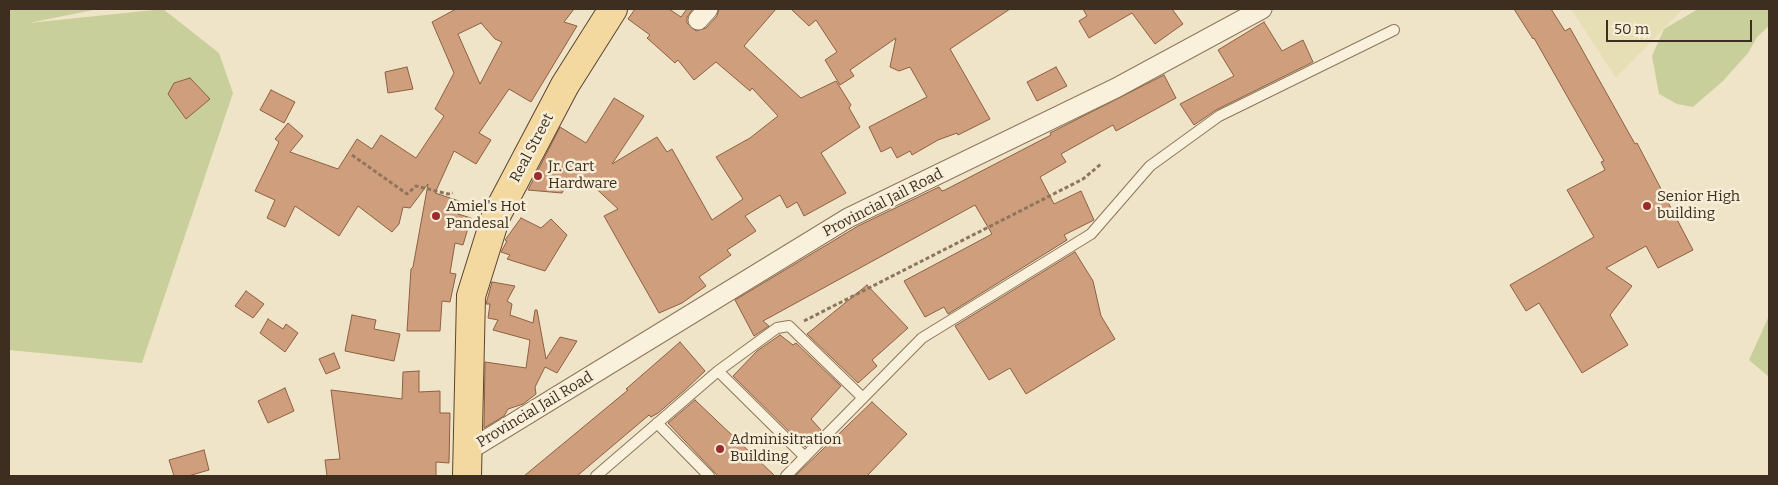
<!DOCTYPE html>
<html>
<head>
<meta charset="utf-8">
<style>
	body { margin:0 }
	#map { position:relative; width:1778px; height:485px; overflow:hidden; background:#f0e4c8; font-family:Bitter,serif }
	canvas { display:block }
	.frame { position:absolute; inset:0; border:10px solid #3d2e20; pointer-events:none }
	.scale { position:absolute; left:1606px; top:20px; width:146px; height:22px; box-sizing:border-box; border:2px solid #3d2e20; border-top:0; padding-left:6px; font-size:15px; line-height:18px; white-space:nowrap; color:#3d2e20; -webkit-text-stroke:4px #f7eed8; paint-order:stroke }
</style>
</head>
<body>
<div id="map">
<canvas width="1778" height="485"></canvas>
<div class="frame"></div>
<div class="scale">50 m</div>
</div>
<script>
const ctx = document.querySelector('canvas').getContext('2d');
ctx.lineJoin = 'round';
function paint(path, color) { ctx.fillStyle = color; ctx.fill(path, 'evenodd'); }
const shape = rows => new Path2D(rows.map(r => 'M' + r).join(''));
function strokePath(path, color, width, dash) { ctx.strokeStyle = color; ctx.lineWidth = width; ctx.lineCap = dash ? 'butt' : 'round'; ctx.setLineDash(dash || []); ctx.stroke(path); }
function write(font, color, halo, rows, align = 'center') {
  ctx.font = font + ' Bitter,serif'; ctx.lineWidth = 5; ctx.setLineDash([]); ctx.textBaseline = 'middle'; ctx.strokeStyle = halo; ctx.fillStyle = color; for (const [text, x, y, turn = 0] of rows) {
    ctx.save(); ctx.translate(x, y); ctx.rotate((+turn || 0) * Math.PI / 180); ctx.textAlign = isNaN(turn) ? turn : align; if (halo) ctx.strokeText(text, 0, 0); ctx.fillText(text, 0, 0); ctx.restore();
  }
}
const farmland = shape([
	[1571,9,1683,9,1616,78]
]);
const green = shape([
	[9,9,98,9,29,23,163,9,219,53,233,93,142,363,9,350],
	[1698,9,1766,9,1769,11,1769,26,1757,37,1748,53,1723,81,1693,107,1677,104,1659,94,1652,56,1664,29],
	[1769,316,1769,377,1749,360]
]);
const building = shape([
	[456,9,574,9,564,22,577,26,531,102,509,89,479,133,491,140,476,164,454,151,435,193,462,202,458,214,471,218,463,245,455,243,450,273,456,274,450,302,442,301,440,331,407,331,411,269,413,267,428,184,410,208,403,207,399,224,392,232,358,206,339,236,295,206,285,227,267,218,275,200,255,191,279,142,275,139,288,123,303,136,290,152,338,169,357,139,372,149,381,135,416,158,444,116,435,109,454,73,432,22,456,9],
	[481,23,495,39,502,42,480,84,458,34,481,23],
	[635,9,669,9,681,17,687,9,693,9,687,17,687,23,696,31,706,28,717,16,719,9,776,9,744,46,801,98,836,81,851,105,849,108,860,127,821,153,846,193,804,216,797,202,787,208,780,195,745,216,756,231,727,250,731,255,699,277,706,286,682,303,659,313,604,216,618,209,588,181,581,188,570,178,562,193,528,190,560,127,586,143,614,98,644,116,612,164,657,137,667,152,672,149,712,220,743,199,716,157,750,138,778,116,752,88,750,91,716,62,694,80,678,60,675,63,647,38,650,35,628,19,635,9],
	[791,9,1010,9,950,49,990,119,958,135,957,133,938,140,912,155,910,151,897,158,891,147,881,152,869,127,927,97,910,67,899,71,890,67,896,38,850,70,854,76,840,85,825,60,837,52,816,20,809,26,791,9],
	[1083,9,1172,9,1183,24,1155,44,1132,13,1089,38,1079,21,1087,16,1083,9],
	[1514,9,1551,9,1565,31,1570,28,1635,144,1637,143,1693,250,1658,268,1646,246,1606,268,1632,286,1610,315,1628,345,1582,373,1539,303,1526,311,1510,285,1594,237,1567,190,1605,170,1601,162,1604,161,1534,38,1533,39,1514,9],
	[1264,22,1282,51,1303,40,1313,62,1216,110,1194,125,1180,104,1234,76,1218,50,1264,22],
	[407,67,413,89,388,93,385,72,407,67],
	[1056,67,1067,86,1037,101,1027,82,1056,67],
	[1164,75,1176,98,1116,131,1113,125,1061,154,1066,162,1040,177,1054,204,1081,191,1094,220,1064,235,1067,240,948,314,944,307,925,317,904,281,992,234,975,205,763,321,769,326,754,336,735,300,858,226,939,187,942,191,945,190,1051,135,1050,133,1164,75],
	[190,78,210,99,186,119,168,94,174,83,190,78],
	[271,90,295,102,284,123,260,110,271,90],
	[521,218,541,228,551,219,567,235,545,271,507,259,510,255,501,252,507,241,505,240,521,218],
	[1075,252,1093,281,1101,316,1115,339,1026,394,1010,368,989,380,955,326,1075,252],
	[492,282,515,286,507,301,512,304,510,315,533,323,535,310,537,310,546,359,560,337,577,341,557,373,545,367,535,387,536,394,523,404,508,409,504,416,484,428,485,362,526,368,530,340,493,330,498,320,488,318,490,304,486,304,492,282],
	[867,285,908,328,872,360,877,366,858,383,807,334,867,285],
	[246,291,264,304,253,318,235,306,246,291],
	[352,315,376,320,374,329,400,334,394,361,345,351,352,315],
	[268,319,283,329,286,324,298,333,285,352,260,333,268,319],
	[780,335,793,345,796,343,841,386,811,419,821,430,805,447,733,376,757,351,780,335],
	[680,342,705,371,685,390,658,413,651,417,649,415,577,476,524,476,628,390,626,389,680,342],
	[334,353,340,368,326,374,319,359,334,353],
	[419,371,419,392,440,391,440,413,450,413,449,463,436,462,436,476,327,476,325,460,340,459,331,390,402,399,403,372,419,371],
	[285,388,294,411,268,423,258,401,285,388],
	[695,400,775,476,718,476,668,423,695,400],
	[872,402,907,434,867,476,795,476,872,402],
	[204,450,209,470,188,476,174,476,169,460,204,450]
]);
const path = shape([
	[352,155,407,194,416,186,448,194,453,193],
	[804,321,1083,179,1101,164]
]);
const service = shape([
	[718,371,805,457],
	[657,423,709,476],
	[596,476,718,371,777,328,789,326,863,398],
	[786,476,922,338,1091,234,1150,166,1219,116,1394,30]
]);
const minor = shape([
	[698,20,708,9],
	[466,452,848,218,1116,88,1262,9]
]);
const primary = shape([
	[467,476,471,296,496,216,565,85,613,9]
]);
const markers = [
	[538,176,5,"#9e2a2b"],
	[1647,206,5,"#9e2a2b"],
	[436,216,5,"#9e2a2b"],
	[720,449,5,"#9e2a2b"]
];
const streetNames = [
	["Real Street",532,148,-62],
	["Provincial Jail Road",883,203,-27],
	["Provincial Jail Road",535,410,-31]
];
const poiNames = [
	["Jr. Cart",548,167],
	["Hardware",548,184],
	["Senior High",1657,197],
	["building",1657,214],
	["Amiel's Hot",446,207],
	["Pandesal",446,224],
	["Adminisitration",730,440],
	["Building",730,457]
];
paint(farmland, '#e6deb5');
paint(green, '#c9cf9b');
paint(building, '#cf9f7d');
strokePath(building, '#8d5f41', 1);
strokePath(service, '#8d765c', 12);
strokePath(minor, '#8d765c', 21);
strokePath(primary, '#5b4430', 30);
strokePath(path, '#8d765c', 3, [4, 2.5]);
strokePath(service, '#faf1dc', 10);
strokePath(minor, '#faf1dc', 19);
strokePath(primary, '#f3d9a0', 28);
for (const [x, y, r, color] of markers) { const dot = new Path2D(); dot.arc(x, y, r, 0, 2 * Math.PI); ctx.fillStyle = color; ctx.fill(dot); strokePath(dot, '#f7eed8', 2); }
write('15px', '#3d2e20', '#f7eed8', streetNames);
write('15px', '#3d2e20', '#f7eed8', poiNames, 'left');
</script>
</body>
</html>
